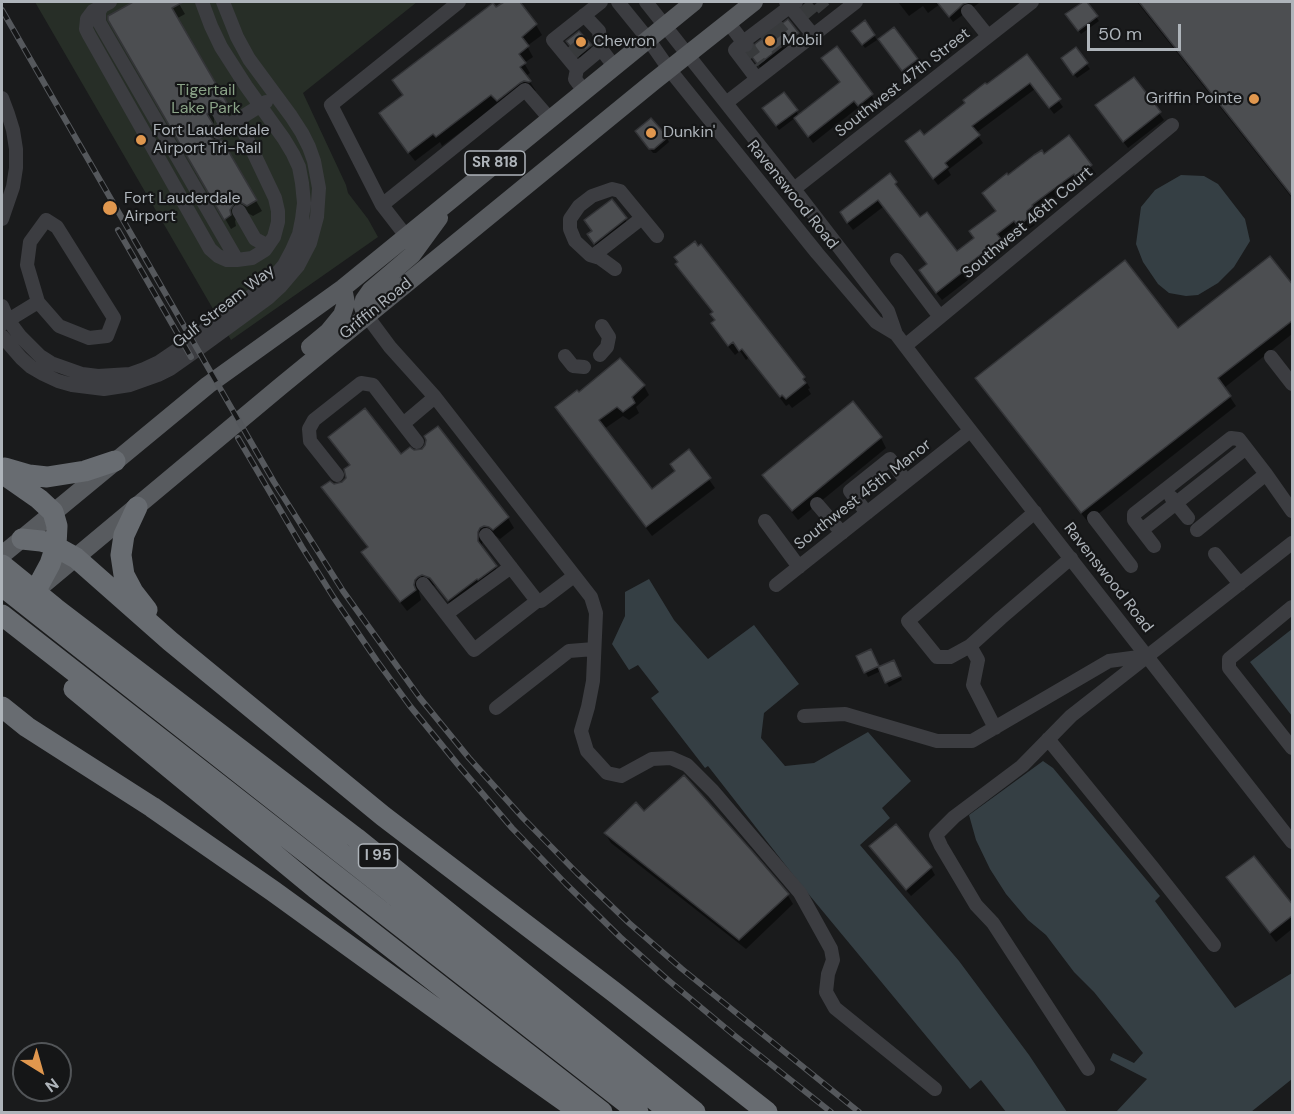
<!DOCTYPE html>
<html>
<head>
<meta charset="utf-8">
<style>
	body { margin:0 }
	#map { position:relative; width:1294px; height:1114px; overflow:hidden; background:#1a1b1c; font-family:"DM Sans",sans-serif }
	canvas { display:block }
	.frame { position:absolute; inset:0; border:3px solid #aeb4ba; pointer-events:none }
	.north { position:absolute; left:12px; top:1042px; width:60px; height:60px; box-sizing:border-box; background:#151617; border:2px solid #525558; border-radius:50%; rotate:143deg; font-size:16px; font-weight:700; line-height:24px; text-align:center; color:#aeb4ba }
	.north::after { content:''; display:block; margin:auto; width:21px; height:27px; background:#e0974e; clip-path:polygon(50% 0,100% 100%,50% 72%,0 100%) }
	.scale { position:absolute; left:1087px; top:24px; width:94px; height:27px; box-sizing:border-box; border:3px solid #aeb4ba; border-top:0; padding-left:8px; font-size:18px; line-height:21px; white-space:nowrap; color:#aeb4ba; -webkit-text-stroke:4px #151617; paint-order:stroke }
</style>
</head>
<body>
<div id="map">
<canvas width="1294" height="1114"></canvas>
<div class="frame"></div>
<div class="north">N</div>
<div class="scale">50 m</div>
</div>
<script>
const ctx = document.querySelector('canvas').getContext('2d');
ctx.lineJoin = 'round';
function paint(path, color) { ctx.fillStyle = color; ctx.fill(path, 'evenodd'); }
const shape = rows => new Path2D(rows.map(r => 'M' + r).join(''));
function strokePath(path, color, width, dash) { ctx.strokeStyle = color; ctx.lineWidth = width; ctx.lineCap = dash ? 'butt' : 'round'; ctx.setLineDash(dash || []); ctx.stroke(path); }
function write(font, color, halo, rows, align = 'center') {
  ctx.font = font + ' "DM Sans",sans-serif'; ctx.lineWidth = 4.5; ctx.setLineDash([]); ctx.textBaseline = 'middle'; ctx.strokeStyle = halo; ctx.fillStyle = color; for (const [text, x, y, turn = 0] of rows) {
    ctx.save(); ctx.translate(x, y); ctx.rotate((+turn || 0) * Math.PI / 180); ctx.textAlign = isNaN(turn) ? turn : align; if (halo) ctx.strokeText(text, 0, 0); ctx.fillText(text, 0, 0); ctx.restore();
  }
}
const green = shape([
	[35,2,417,2,303,93,346,185,348,193,368,219,378,237,231,340]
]);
const water = shape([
	[1181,175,1204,176,1218,184,1245,219,1250,241,1234,267,1218,283,1198,295,1186,296,1169,293,1158,284,1143,262,1136,244,1141,207,1155,190],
	[649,579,674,620,708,659,754,625,799,684,764,713,761,738,785,766,814,763,868,732,911,781,882,808,890,818,860,845,959,961,1029,1055,1067,1112,1006,1112,981,1080,970,1089,801,885,708,766,705,768,651,698,659,692,638,665,629,670,612,644,625,616,625,592],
	[1292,629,1292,716,1250,662],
	[1043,761,1053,768,1160,896,1155,901,1235,1008,1292,973,1292,1079,1251,1112,1116,1112,1147,1079,1110,1060,1113,1053,1134,1063,1143,1053,1094,992,1074,972,1046,935,1028,920,1006,894,990,869,976,840,969,815]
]);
const shadow = shape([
	[136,2,178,2,185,14,176,19,231,114,228,111,223,110,214,115,214,124,212,125,218,135,215,139,215,142,221,141,262,211,253,216,246,212,239,213,235,221,236,226,231,229,110,19,110,17],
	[506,2,518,2,536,25,542,35,527,46,533,57,524,63,530,73,526,76,536,91,530,90,498,104,442,146,440,142,415,161,386,124,381,114,404,96,394,80],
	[898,2,978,2,979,3,953,22,940,4,928,13,923,6,909,16],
	[1085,2,1099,21,1081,34,1067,15],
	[1137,2,1292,2,1292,198],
	[797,34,802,41,763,72,751,54],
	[856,35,874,35,877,40,865,48],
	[570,46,590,46,593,50,582,60],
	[885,46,917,60,921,67,907,77],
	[837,48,876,102,863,112,859,107,813,143,795,118,779,130,767,113,796,111,799,116,841,83,827,65],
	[1076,49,1090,69,1077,78,1065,63],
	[1026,56,1063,107,1054,114,1035,89,976,133,983,143,948,170,951,175,938,185,906,142,924,137],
	[1134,79,1164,120,1128,148,1101,113],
	[640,136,667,138,669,142,656,153,653,153],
	[1069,137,1096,174,1082,185,1079,181,1036,214,1036,215,1031,219,1035,225,1023,233,1019,228,1001,242,1004,248,966,277,968,280,942,300,925,279,928,265,883,207,853,230,846,221,890,175,920,219,956,253,975,239,997,212,984,193,1008,177,1044,156],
	[611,201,630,226,599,250,593,242,593,232],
	[683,274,804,378,810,388,808,389,811,394,792,408,789,404,786,406,749,357,746,360,740,351,735,355,718,334,712,324,716,321,714,313],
	[1292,288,1292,334,1224,388,1236,406,1088,522,982,388,977,378,1178,330],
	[620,360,644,386,649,395,636,407,639,413,629,420,623,416,604,429,652,491,676,472,689,451,715,488,652,536,562,416,557,407,578,394],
	[438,428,508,518,514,528,500,539,496,536,487,537,482,543,483,550,502,577,454,610,438,588,433,585,427,585,422,587,419,592,421,600,407,611,369,562,363,553,368,548,329,498,323,488,343,484,347,478,351,466,335,447,330,437,401,456,423,451],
	[881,438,886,448,798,520,770,485,764,475],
	[873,655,879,668,896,666,902,680,889,687,881,671,868,677,858,656],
	[644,813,787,894,793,904,746,949,611,843,605,833],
	[895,826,931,868,935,875,911,896,875,854,871,847],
	[1228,878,1292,907,1292,929,1276,942,1234,887]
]);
const building = shape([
	[133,2,183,2,172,8,227,103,225,104,221,101,217,100,212,101,209,105,209,113,207,114,213,124,210,128,210,136,214,140,222,140,257,200,247,206,240,202,234,204,230,210,231,215,224,220,108,20,108,16,133,2],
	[504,2,520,2,537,24,522,37,529,46,519,54,526,63,520,67,531,81,529,82,524,81,520,83,497,101,491,95,436,137,433,134,408,153,379,113,403,95,392,80,493,3,496,7,504,2],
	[937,2,969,2,963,4,959,8,949,17,937,2],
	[1083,2,1087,2,1098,16,1078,31,1065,14,1083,2],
	[1139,2,1293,2,1293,197,1139,2],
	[788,19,799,33,758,65,749,53,753,51,755,44,788,19],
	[865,20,875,35,862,45,851,31,865,20],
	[894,27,918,59,902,71,878,39,894,27],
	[579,31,592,45,578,56,566,41,579,31],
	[837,46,873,94,858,106,854,101,808,137,794,118,840,82,821,58,837,46],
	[1076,47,1088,63,1073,75,1061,58,1076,47],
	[1027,54,1061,99,1049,108,1030,83,972,126,980,135,945,163,948,167,933,179,905,141,920,130,924,135,965,103,963,100,985,83,987,84,1027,54],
	[1134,77,1161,112,1123,142,1095,105,1134,77],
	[784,92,798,110,776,126,762,108,784,92],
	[651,118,668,137,654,149,649,149,635,131,651,118],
	[1069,135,1092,165,1076,177,1074,174,1032,205,1033,206,1027,211,1031,216,1018,226,1014,221,997,234,1001,239,962,269,964,271,936,293,919,270,927,264,878,200,847,223,840,212,890,173,897,182,895,184,920,217,927,212,957,251,974,238,969,231,996,211,982,193,1007,173,1008,175,1034,155,1042,150,1044,154,1069,135],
	[612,199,627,218,594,244,587,234,592,231,584,220,612,199],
	[695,241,698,246,701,244,805,377,803,379,806,383,786,399,782,395,780,397,742,349,739,351,733,342,728,346,711,323,715,320,710,314,713,312,675,264,678,262,674,257,695,241],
	[1270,256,1293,285,1293,320,1218,378,1231,396,1081,513,975,378,1125,260,1178,328,1270,256],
	[620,358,645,385,632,397,635,403,623,412,617,407,599,420,652,489,675,471,670,464,689,449,711,478,646,527,555,407,577,390,579,392,620,358],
	[853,401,882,437,792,511,762,475,853,401],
	[365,408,401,454,410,447,414,450,422,449,425,445,426,440,424,436,438,426,509,517,493,530,489,527,484,526,480,528,478,532,478,541,497,566,478,580,477,579,448,601,430,578,422,575,418,577,415,580,414,585,416,590,400,602,361,552,368,547,321,487,330,481,334,484,342,482,346,478,344,469,350,465,328,437,365,408],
	[871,649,879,666,864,673,856,656,871,649],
	[894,660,901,676,885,683,878,667,894,660],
	[684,775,752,851,789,894,739,940,604,833,636,802,644,811,684,775],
	[896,824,932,867,906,890,869,846,896,824],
	[1254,856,1293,905,1293,915,1270,933,1226,877,1254,856]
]);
const minorTunnel = shape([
	[818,2,824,9],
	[804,4,815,17],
	[774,23,789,41],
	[764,31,778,49],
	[746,45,760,64],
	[571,54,587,40]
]);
const minor = shape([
	[110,2,93,11,87,19,86,29,89,35,210,249,218,256,227,260,237,260,252,258,265,250,274,237,278,222,278,211,275,198,238,120],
	[601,2,553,40,577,69,601,49,614,66],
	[618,2,648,39,669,69,817,253,876,322,896,334],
	[646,2,794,189,888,311,896,334,931,380,1292,842],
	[786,2,813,35],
	[102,6,99,12,99,22,237,260],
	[968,11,988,36],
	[584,15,599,31,601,49],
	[728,22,743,42,735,50,757,79],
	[746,45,743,42,796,2],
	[577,69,575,79,584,91],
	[2,98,8,114,13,130,16,149,16,168,13,187,2,219],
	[726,103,856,2],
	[217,109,227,127],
	[218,132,266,102],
	[794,189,1032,2],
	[382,205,525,90,550,119],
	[239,211,255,239,268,246],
	[46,220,57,227,114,318,107,336,89,338,59,326,38,302,27,265,30,242,46,220],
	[406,236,382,205,331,105,459,2],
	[593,256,642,218],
	[897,260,940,317],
	[615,269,600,258,590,255,575,241,570,229,570,219,579,206,592,196,612,189,620,191,657,236],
	[2,306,8,320,20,336,40,356,51,363,82,374,98,376,130,374,144,369,159,362,184,345,261,289,273,278,284,265,292,250,299,234,302,219,304,203,302,183,299,167,293,154,284,139,246,86,221,47,211,26,202,2],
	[367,316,390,347,435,397,591,597,596,613,593,681,588,707,581,731,587,751,607,773,621,776,652,759,671,758,687,765,713,791,800,893,831,949,833,960,828,974,826,992,835,1008,935,1089],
	[2,324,38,302],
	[2,336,21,358,31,367,43,374,58,381,72,385,104,389,130,385,158,375,170,369,197,350,268,298,281,286,298,266,310,243,317,217,319,188,314,161,309,147,302,133,291,116,249,59,237,37,223,2],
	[905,346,1172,125],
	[600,355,607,347,609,337,602,326],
	[565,356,573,366,584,367],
	[1271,357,1292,384],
	[403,424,417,442],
	[337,475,310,441,309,429,314,420,361,383,373,385,403,424,435,397],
	[1171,497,1188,518],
	[817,504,842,533],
	[867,513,850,491,890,459,906,481],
	[1094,518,1131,566],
	[765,521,799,567],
	[1142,530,1246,448],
	[1197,530,1266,474,1292,511],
	[1154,546,1134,520,1134,514,1231,438,1239,439,1266,474],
	[1215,554,1240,584],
	[423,584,474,650,537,601,486,535],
	[776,585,970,431],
	[537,601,541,601,574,576],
	[1292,607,1229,659,1229,668,1292,748],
	[446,614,511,567],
	[970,646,1001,618,1071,558],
	[496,708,569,651,594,649],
	[804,716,845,714,937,741,972,741,1109,661,1146,656],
	[995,728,973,685,978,660,970,646,950,657,937,657,908,621,1035,512],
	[1048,739,1153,868,1214,945],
	[1088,1069,993,923,976,905,941,846,936,835,954,817,1022,766,1071,716,1292,543]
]);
const major = shape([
	[367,316,363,307,364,300,371,290,412,255,439,218],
	[310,347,328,332,342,315,346,303,343,288],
	[2,555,208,385,343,288,694,2],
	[39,588,281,386,653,82,754,2]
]);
const highway = shape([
	[5,468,29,475,47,477,85,471,115,461],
	[2,473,39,499,53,512,57,526,56,546,50,564,36,590],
	[137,507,124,535,121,555,124,575,133,592,147,610],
	[22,539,41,541,49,543,76,558,170,641,383,816,614,992,767,1112],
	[2,565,55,608,356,838,695,1112],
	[2,586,670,1112],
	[2,615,638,1112],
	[74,689,315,888,602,1112],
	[2,707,27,727,152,807,273,891,494,1051,580,1112]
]);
const rail = shape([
	[2,10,274,482,343,591,420,698,469,758,523,818,577,873,629,923,682,969,859,1112],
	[118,230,191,357],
	[238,438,302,547,334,598,377,661,410,706,459,766,512,828,566,884,620,937,668,980,734,1035,831,1112]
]);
const markers = [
	[770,41,6,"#e0974e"],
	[581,42,6,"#e0974e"],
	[1254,99,6,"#e0974e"],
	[651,133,6,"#e0974e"],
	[141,140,6,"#e0974e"],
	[110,208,8,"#e0974e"]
];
const shields = [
	[495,163,60],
	[378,856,39]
];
const shieldNames = [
	["SR 818",495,163],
	["I 95",378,856]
];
const poiNames = [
	["Mobil",782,41],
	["Chevron",593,42],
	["Griffin Pointe",1242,99,"right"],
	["Fort Lauderdale",153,131],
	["Airport Tri-Rail",153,149],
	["Dunkin'",663,133],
	["Fort Lauderdale",124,199],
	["Airport",124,217]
];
const streetNames = [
	["Southwest 47th Street",903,83,-38],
	["Ravenswood Road",792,195,51],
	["Southwest 46th Court",1028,223,-40],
	["Gulf Stream Way",224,307,-38],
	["Griffin Road",376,309,-39],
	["Southwest 45th Manor",863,495,-38],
	["Ravenswood Road",1108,578,52]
];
const parkNames = [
	["Tigertail",206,91],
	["Lake Park",206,109]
];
paint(green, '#272e27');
paint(water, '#353f44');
paint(shadow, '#0007');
paint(building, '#4c4e51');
strokePath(building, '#343538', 1.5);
strokePath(minorTunnel, '#383a3c', 14, [14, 7]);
strokePath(minor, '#3c3d41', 14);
strokePath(major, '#585b5f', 18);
strokePath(highway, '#686c71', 21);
strokePath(rail, '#55585c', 6);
strokePath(rail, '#151617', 4, [11]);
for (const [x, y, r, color] of markers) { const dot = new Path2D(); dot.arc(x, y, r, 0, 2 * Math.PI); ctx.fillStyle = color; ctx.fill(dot); strokePath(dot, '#151617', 2); }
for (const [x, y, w] of shields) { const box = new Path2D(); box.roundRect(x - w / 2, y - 12, w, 24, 4.5); ctx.fillStyle = '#151617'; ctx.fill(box); strokePath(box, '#aeb4ba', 1.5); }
write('bold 15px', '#aeb4ba', null, shieldNames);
write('16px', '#aeb4ba', '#151617', poiNames, 'left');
write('16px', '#aeb4ba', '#151617', streetNames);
write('16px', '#8aa387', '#151617', parkNames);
</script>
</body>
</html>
